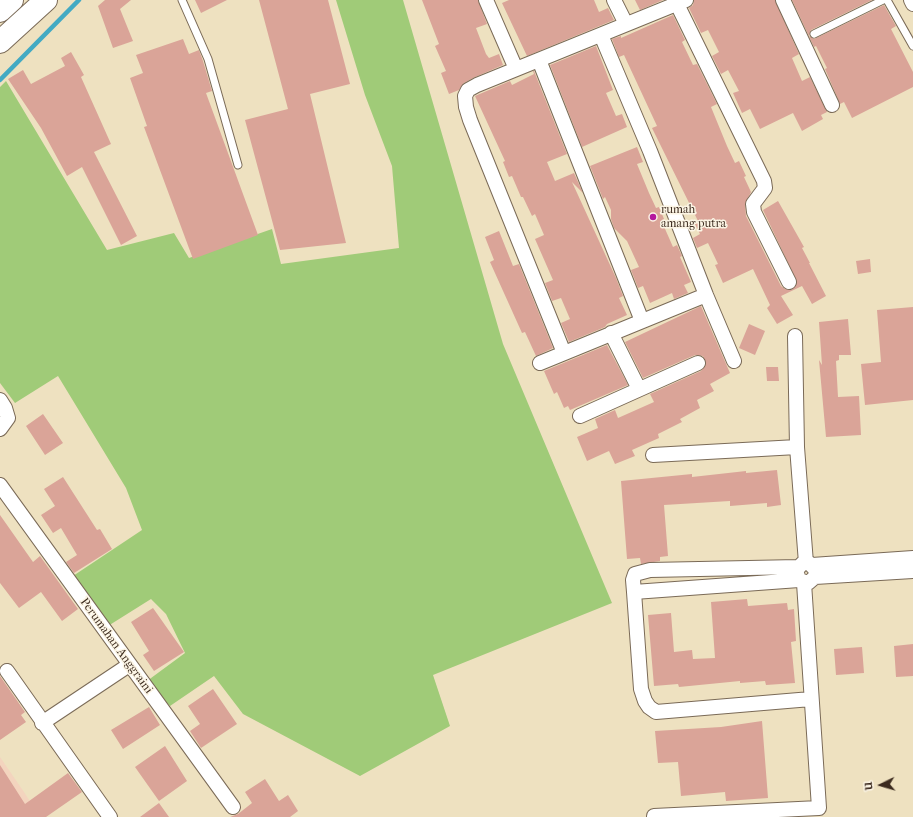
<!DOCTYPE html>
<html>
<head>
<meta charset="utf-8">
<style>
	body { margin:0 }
	#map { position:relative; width:913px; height:817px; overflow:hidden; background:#eee1c0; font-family:"IM FELL French Canon",serif }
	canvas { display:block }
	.north { position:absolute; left:861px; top:765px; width:40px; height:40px; -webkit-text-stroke:3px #fcf5e5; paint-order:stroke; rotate:265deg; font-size:11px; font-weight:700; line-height:16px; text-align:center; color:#3b2a1e }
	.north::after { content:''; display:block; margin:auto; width:14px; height:18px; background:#3b2a1e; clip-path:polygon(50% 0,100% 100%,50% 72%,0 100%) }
</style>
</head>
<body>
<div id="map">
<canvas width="913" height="817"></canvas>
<div class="north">U</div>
</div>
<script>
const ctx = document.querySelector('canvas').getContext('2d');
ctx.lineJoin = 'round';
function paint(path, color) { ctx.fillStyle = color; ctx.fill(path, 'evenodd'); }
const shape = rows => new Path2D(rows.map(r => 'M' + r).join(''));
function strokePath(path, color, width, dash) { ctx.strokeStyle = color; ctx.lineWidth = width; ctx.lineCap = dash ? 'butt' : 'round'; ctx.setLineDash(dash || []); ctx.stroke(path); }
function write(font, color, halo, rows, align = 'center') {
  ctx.font = font + ' "IM FELL French Canon",serif'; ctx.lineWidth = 3; ctx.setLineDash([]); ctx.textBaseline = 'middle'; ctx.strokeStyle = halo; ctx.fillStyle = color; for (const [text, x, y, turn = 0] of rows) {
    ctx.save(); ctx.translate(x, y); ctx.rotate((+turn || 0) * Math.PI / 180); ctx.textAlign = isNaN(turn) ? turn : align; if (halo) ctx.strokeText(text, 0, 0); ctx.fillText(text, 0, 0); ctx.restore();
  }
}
const built = shape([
	[0,757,24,792,40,817,0,817]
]);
const green = shape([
	[336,0,403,0,503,344,612,603,433,675,450,726,360,776,243,714,214,676,170,706,147,681,185,653,166,614,151,599,108,626,73,576,142,530,126,488,58,376,15,403,0,383,0,87,6,81,107,250,174,233,189,258,272,229,281,264,399,248,392,166,365,95]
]);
const stream = shape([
	[0,80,79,0]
]);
const building = shape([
	[105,0,131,0,120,9,133,41,113,48,98,6],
	[195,0,227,0,201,13],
	[259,0,328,0,350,84,310,94,346,243,280,250,245,120,288,109],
	[422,0,478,0,487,24,476,28,486,54,489,58,499,54,503,65,473,78,464,83,459,90,449,94,441,73,446,71,435,46,439,44],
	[509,0,594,0,599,12,608,8,614,20,527,56,502,3],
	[635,0,663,0,640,10],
	[694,0,775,0,799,54,792,58,802,81,810,77,827,112,821,115,823,119,802,131,793,113,760,129,750,109,742,113,733,93,739,91,728,70,721,74,712,56,719,52,708,30,701,33,689,8,693,5],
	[792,0,872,0,811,30,809,36,814,39,884,5,896,26,891,29,913,72,913,87,852,118,844,102,840,104,825,69,827,68,816,46,814,47],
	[673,15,685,40,682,42,693,65,697,64,717,104,711,107,727,146,735,163,739,161,746,176,744,177,751,192,745,204,746,216,781,286,785,289,792,290,797,282,763,210,778,201,804,247,802,248,810,263,809,263,826,296,812,304,802,286,781,296,793,315,777,324,767,308,770,305,753,269,723,283,715,265,718,264,708,243,697,248,693,238,700,234,695,224,699,223,652,128,657,126,624,55,619,57,612,39,621,36,621,38],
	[183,39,189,54,199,50,203,61,212,91,206,93,258,235,193,259,144,127,147,126,130,78,143,73,136,55],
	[596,46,613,90,606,93,616,116,622,114,627,127,582,147,550,65],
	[71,52,84,75,81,77,111,144,94,152,137,236,121,245,82,167,67,176,41,128,8,79,23,70,31,84,65,66,61,58],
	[533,71,534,71,567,154,547,162,555,181,574,173,583,193,572,182,616,278,623,296,619,298,627,315,607,324,605,327,569,342,561,323,570,319,561,298,552,301,545,283,553,280,535,239,544,235,535,214,532,216,523,197,521,197,512,176,509,177,503,162,505,161,475,96,510,81,512,85,534,74],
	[637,147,643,162,637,164,649,193,656,208,659,207,664,219,662,222,673,247,677,245,682,256,680,257,691,282,684,285,688,293,674,299,672,293,650,303,643,286,638,288,631,270,639,267,627,241,614,228,611,219,611,210,605,197,603,199,590,166],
	[499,231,513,266,519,264,553,348,536,356,525,332,522,333,490,262,494,260,485,237],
	[870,259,871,272,858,274,856,261],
	[701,306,730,373,710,384,714,391,697,400,700,408,680,419,682,422,658,434,659,438,632,450,635,456,615,464,609,451,587,461,577,437,598,428,595,419,615,410,618,418,654,402,650,394,701,371,706,364,703,356,695,355,643,378,625,342],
	[913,307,913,400,865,405,861,364,881,362,877,310],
	[848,319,851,355,839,355,839,360,836,361,838,397,859,396,861,435,826,437,819,360,822,365,819,322],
	[749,324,765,331,755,355,739,348],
	[607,345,628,385,570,410,568,406,564,408,557,392,554,394,544,371],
	[766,367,778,367,779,381,767,381],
	[43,414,63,443,45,455,26,426],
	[777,470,781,505,767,507,767,503,730,506,730,501,664,505,668,556,660,557,660,561,641,564,640,558,627,559,621,481,692,474,692,477,746,471,746,473],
	[63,477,97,530,100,529,112,549,74,573,66,562,77,555,61,528,53,533,41,515,55,506,44,489],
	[0,515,33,562,40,556,78,609,62,621,41,592,19,608,0,583],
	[747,599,748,606,787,603,788,610,794,609,796,641,791,642,795,683,766,685,765,681,740,683,740,681,679,687,678,684,654,686,648,615,671,613,674,652,692,650,693,659,715,658,711,602],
	[153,608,184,652,154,671,143,655,149,651,131,622],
	[913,644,913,676,896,677,894,646],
	[862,647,864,673,836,675,834,649],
	[0,676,25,712,21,715,26,722,0,740],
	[213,689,237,724,201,748,190,731,200,724,188,706],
	[149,707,160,725,123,749,111,730],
	[762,721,768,798,726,801,725,792,681,796,678,762,658,763,655,731,721,727],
	[165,746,187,781,159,801,135,767],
	[0,765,25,804,68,773,82,792,46,817,0,817],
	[265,779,279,801,288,795,298,811,290,817,230,817,238,814,252,803,245,792],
	[159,803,169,817,140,817]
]);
const service = shape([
	[182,0,208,59,238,165],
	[887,0,913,46],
	[814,34,883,0]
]);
const minor = shape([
	[486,0,516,69],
	[614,0,626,24],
	[783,0,832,105],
	[911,0,913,4],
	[677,4,764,181,765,188,753,204,754,212,789,282],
	[601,35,650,151,706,295,734,361],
	[539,60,642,321],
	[611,333,639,389],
	[795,336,797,447],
	[564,353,470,120,466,107,465,96,468,90,477,85,686,0],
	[540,363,706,295],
	[0,400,5,408,8,418,0,429],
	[580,416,698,363],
	[653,455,797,447,806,563],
	[0,485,233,807],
	[812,565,913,558],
	[798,567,650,570,635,574,633,580,634,592,799,580],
	[815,577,816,570,809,563,803,563,796,570,799,580,808,583,815,577,913,571],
	[634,592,641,689,645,701,649,707,656,712,811,699],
	[7,671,110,817],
	[42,723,129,665],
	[654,816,819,808,804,583]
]);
const trunk = shape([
	[0,11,12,0],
	[0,42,46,0]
]);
const markers = [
	[653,217,4,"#b5179e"]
];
const poiNames = [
	["rumah",661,210],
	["amang putra",661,224]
];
const streetNames = [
	["Perumahan Anggraini",116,646,54]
];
paint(built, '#f3d4be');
paint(green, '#a0cb78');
strokePath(stream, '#43aac3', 4.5);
paint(building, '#daa498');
strokePath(service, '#7a6a57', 9);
strokePath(minor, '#7a6a57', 16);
strokePath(trunk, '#7a6a57', 24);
strokePath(service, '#fff', 7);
strokePath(minor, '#fff', 14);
strokePath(trunk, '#fff', 22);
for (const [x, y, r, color] of markers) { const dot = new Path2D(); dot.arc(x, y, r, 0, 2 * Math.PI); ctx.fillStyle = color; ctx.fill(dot); strokePath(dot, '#fcf5e5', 1.5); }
write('12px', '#3b2a1e', '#fcf5e5', poiNames, 'left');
write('12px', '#3b2a1e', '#fcf5e5', streetNames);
</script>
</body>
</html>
